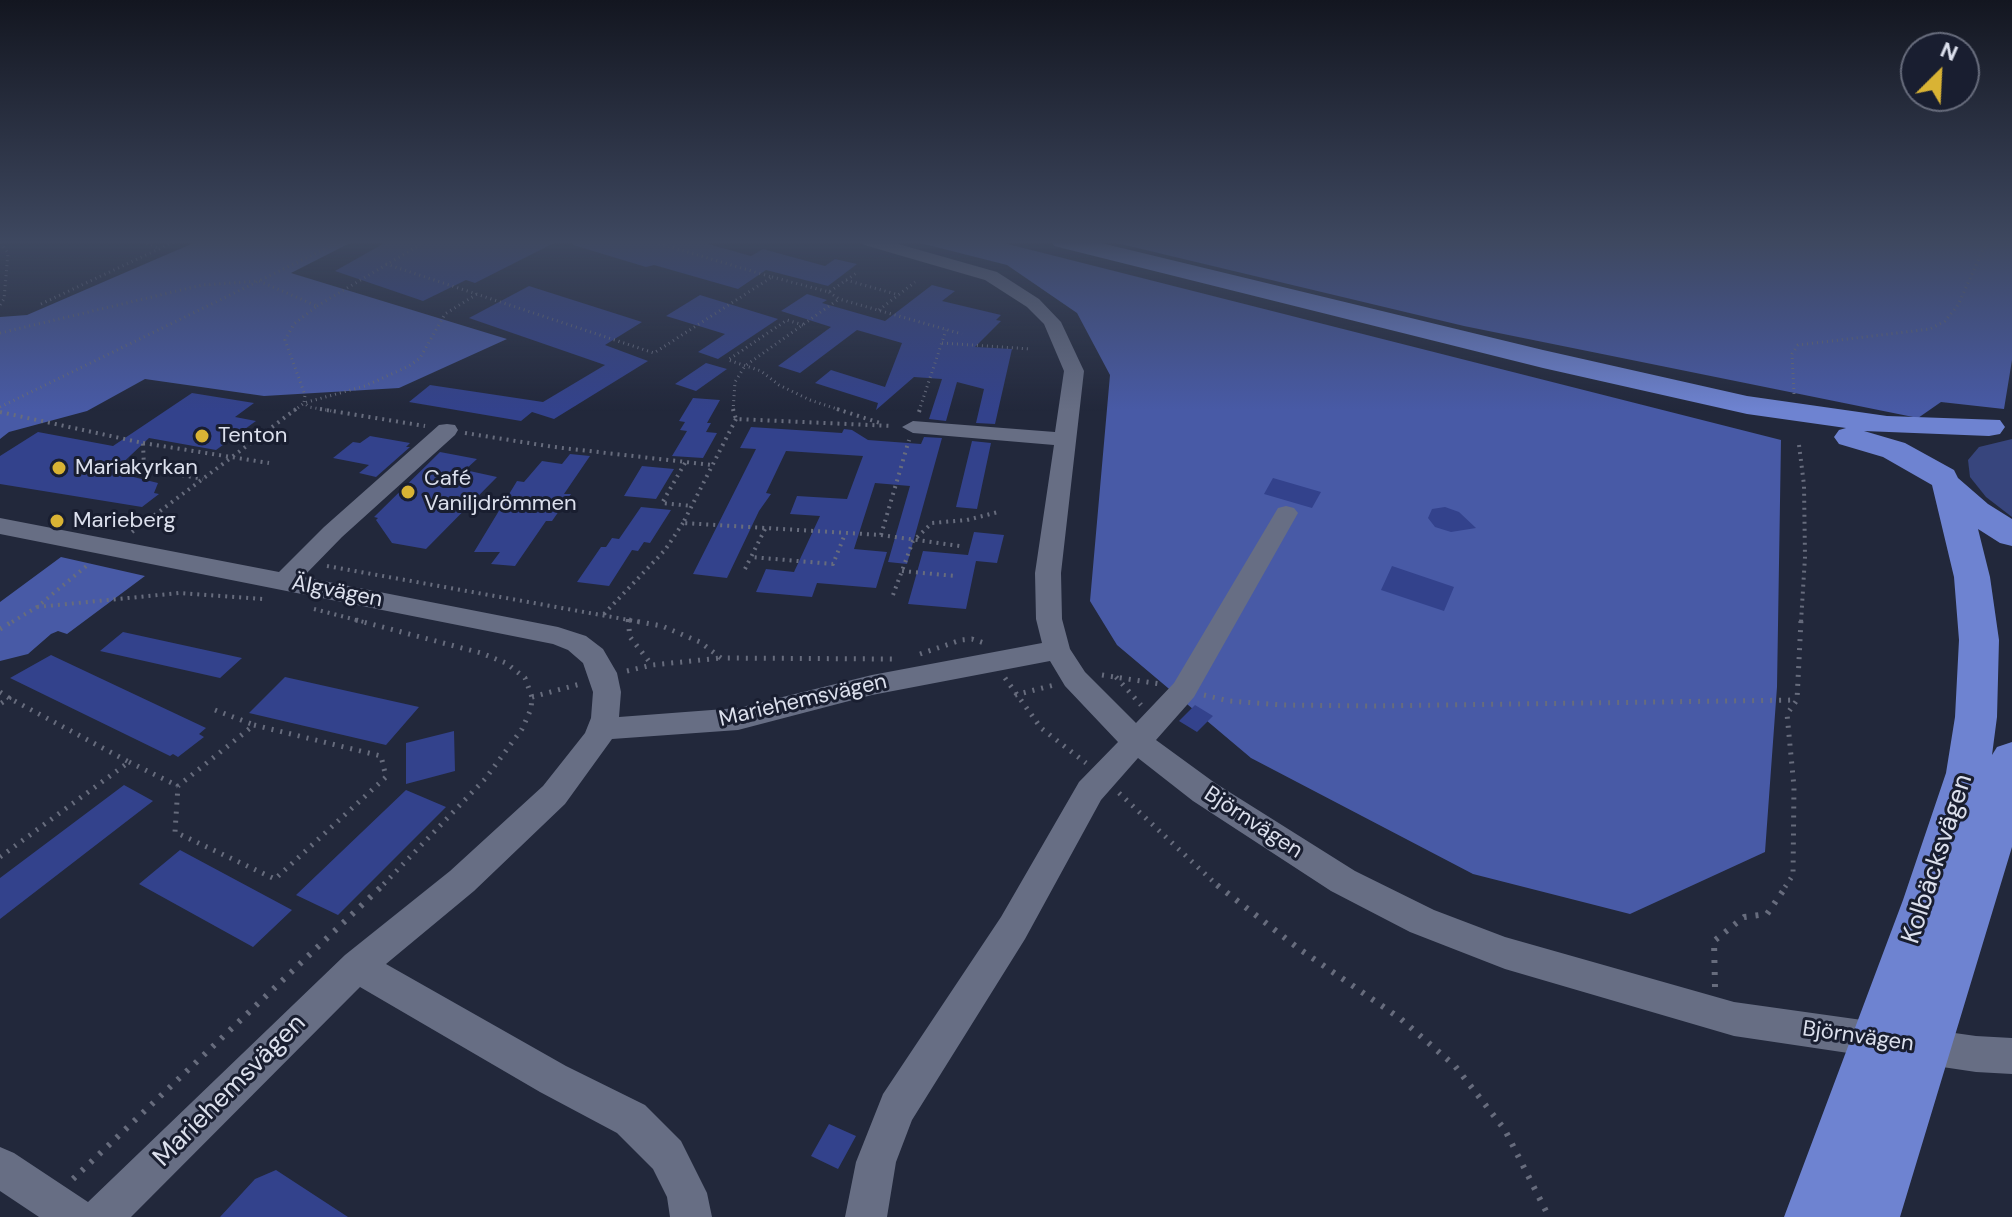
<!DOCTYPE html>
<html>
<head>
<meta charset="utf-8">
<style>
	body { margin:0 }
	#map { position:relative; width:2012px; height:1217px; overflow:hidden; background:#22283b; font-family:"DM Sans",sans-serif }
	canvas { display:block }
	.north { position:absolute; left:1900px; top:32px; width:80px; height:80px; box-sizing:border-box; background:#191e30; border:2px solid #676c7c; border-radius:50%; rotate:24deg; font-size:22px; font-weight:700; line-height:32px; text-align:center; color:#dce0ed }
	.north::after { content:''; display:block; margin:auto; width:28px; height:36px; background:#d9b334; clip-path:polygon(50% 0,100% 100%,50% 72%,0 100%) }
</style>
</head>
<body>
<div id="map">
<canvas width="2012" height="1217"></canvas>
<div class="north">N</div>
</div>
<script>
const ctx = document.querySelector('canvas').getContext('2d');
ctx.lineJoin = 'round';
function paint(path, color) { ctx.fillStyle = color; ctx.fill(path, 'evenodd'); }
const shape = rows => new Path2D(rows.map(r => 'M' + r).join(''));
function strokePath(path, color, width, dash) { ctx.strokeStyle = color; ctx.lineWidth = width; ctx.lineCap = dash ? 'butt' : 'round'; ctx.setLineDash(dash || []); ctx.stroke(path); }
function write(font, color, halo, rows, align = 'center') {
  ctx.font = font + ' "DM Sans",sans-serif'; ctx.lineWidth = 6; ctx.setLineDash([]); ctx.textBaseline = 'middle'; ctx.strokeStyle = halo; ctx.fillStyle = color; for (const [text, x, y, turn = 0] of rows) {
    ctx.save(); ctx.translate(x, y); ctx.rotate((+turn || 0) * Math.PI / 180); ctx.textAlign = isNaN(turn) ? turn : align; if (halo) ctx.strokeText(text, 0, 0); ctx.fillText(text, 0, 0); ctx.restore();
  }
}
const green = shape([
	[2012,439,2012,517,1986,497,1970,477,1968,460,1979,447]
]);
const forest = shape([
	[198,241,354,241,291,273,507,339,399,388,264,396,145,379,87,411,9,432,0,439,0,317,27,315],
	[912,241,996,241,1781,440,1777,687,1765,852,1630,914,1473,874,1251,758,1117,645,1090,601,1110,375,1077,313,1007,265],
	[1108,241,2012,241,2012,360,2004,409,1941,402,1918,418,1464,326],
	[61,557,145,576,67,634,58,631,51,634,28,654,0,661,0,602]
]);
const building = shape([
	[388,241,558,241,475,283,466,280,423,301,335,271],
	[574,241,698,241,751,256,763,249,825,266,835,259,857,264,828,286,766,270,738,289,654,265,646,267,573,245],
	[932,285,955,291,942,301,1001,315,996,320,1001,321,975,347,1012,349,995,424,976,423,984,389,957,382,946,421,929,419,942,379,914,377,876,410,878,403,815,383,831,370,885,387,902,343,857,330,800,373,778,366,831,327,781,311,807,294,827,300,822,303,885,321],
	[529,286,642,322,605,345,648,361,554,419,532,412,521,421,409,402,430,385,543,402,605,365,469,318],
	[700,295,778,319,718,359,698,352,725,334,666,316],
	[706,363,727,369,696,391,675,384],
	[192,393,254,403,235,417,256,421,216,450,149,438,113,472,158,483,154,493,159,494,142,507,0,484,0,456,38,432,113,446],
	[693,398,720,400,707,423,711,423,706,432,717,433,703,458,672,456,687,431,680,430,685,422,679,421],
	[751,427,842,433,844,429,852,430,868,440,921,444,924,437,942,438,907,564,888,562,910,486,875,483,854,549,887,552,876,588,817,583,812,597,756,592,766,569,794,572,820,516,790,514,797,496,847,499,863,456,786,451,766,493,771,494,759,511,727,578,693,574,756,449,740,448],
	[370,436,410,443,406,447,410,447,376,477,359,473,369,465,333,458,353,442,360,443],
	[972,441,991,443,977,509,956,507],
	[440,452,477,459,465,470,497,477,426,549,392,543,376,520,378,518,374,517],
	[570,454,590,456,564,494,571,494,552,521,546,521,515,566,491,564,500,552,474,552,517,481,524,482,542,461,562,464],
	[642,466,674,469,656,499,624,496],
	[1273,478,1321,492,1312,508,1264,494],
	[641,507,671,510,650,543,644,542,638,551,632,550,609,586,577,582,601,547,606,547,612,538,619,539],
	[1445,507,1459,512,1476,528,1451,532,1435,527,1428,518,1432,509],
	[974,532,1004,535,997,563,976,561,966,609,908,604,923,551,968,555],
	[1392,566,1454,587,1444,611,1381,590],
	[123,632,242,658,220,678,100,651],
	[51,655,206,728,199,734,204,737,178,757,173,754,170,756,10,678],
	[285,677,419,707,386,745,249,713],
	[1195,705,1213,716,1197,732,1179,721],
	[454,731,455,771,406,784,406,743],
	[124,785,153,801,0,919,0,878],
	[406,790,446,807,338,915,296,895],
	[180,850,292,910,253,947,139,884],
	[829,1124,856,1136,838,1169,811,1156],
	[276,1170,348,1217,220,1217,255,1179]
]);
const pathFar3 = shape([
	[142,241,158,248],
	[0,243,8,253,4,299,0,305],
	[386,264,654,353,772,277,650,241],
	[772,277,829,292,858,272],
	[846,280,899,295],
	[829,292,839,299,962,334],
	[41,304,176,241],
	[317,306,426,241],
	[879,310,915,282],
	[803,325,787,320,728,360,761,371,779,385,810,400,843,411],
	[0,333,202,285,259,281,317,306,294,324,285,340,305,395,304,403,309,407,332,411],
	[942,343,1031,349],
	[1794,394,1792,354,1798,345,1930,329,1945,321,1958,305,1987,241],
	[0,407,341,241],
	[294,411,304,403,365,386,409,366,420,358,445,314,477,294],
	[733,411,735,382,745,366,839,299],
	[919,411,946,330]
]);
const pathFar2 = shape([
	[320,409,425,426],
	[733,409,736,419,892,426],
	[837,409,883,424],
	[0,412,143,443,144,468,203,479],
	[919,412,920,409],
	[736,419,683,523,881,535,909,440],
	[465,433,554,447,712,465],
	[143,443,269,463],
	[1799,445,1804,485,1805,557,1801,622],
	[685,463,662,503,692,506],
	[765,529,751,557,833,564,845,534],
	[132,532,296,409],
	[881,535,960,546],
	[327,566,640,622],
	[745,569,751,557],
	[902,571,955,576],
	[893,595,913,541,932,523,967,520,998,512],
	[37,607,179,593,263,599],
	[314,609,364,622],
	[604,614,665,550,683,523],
	[628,619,628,622],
	[12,622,37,607,90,563]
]);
const pathFar1 = shape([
	[356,620,481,653,506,663,525,678,532,697,531,709,522,729,485,779,381,887],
	[628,620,630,637,652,665],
	[629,620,662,626,700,642,721,658,892,659],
	[0,629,15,620],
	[920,654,961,640,972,639,984,643],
	[627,671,652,665,721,658],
	[1102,675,1160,684],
	[1116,677,1141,705],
	[1005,678,1041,728,1086,763],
	[0,692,9,698,0,704],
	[1015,695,1054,685],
	[1204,695,1229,701,1283,705,1372,706,1797,700],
	[532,697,580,684],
	[215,710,254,725],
	[254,725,381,756,386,777,275,879,175,832,178,786,254,725],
	[129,762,178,786],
	[1119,793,1219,887],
	[0,857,129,762,9,698],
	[1785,887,1793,875,1794,787,1787,714,1797,700,1801,620]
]);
const path = shape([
	[1217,885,1298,948,1401,1019,1455,1066,1505,1130,1549,1217],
	[1715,987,1714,941,1744,917,1767,914,1787,885],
	[73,1179,383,885]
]);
const minor = shape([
	[862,241,888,241,997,272,1039,299,1061,322,1084,371,1061,573,1062,619,1070,649,1085,672,1136,723,1174,683,1278,508,1286,506,1294,508,1298,513,1194,697,1156,740,1215,783,1355,871,1434,910,1505,937,1734,1002,1976,1036,2012,1038,2012,1074,1976,1072,1734,1036,1505,969,1410,932,1331,891,1193,801,1138,758,1101,800,1025,939,912,1120,896,1162,887,1217,845,1217,856,1162,883,1094,1001,917,1079,782,1118,742,1065,686,1050,661,872,695,738,730,612,739,565,804,474,891,386,964,566,1066,645,1105,681,1141,707,1193,712,1217,670,1217,667,1197,653,1169,617,1133,540,1092,360,987,131,1217,39,1217,0,1191,0,1147,14,1153,88,1202,345,955,450,871,543,786,585,733,591,718,593,692,583,663,568,650,553,644,0,534,0,518,279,572,324,527,439,425,447,424,455,425,458,430,455,435,342,537,303,577,558,627,586,636,603,649,617,673,621,692,619,717,738,708,872,675,1042,643,1036,619,1035,573,1054,445,913,433,902,427,913,421,1055,432,1064,371,1044,324,1027,307,985,280,864,245,862,241]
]);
const highway = shape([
	[1051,241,1093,241,1543,350,1747,396,1887,416,2000,420,2005,427,2000,434,1989,436,1864,431,1905,443,1954,470,1958,478,1988,504,2012,519,2012,546,2000,543,1978,529,1990,577,1999,640,1997,717,1992,755,1997,747,2012,742,2012,847,1900,1217,1784,1217,1903,900,1946,773,1955,717,1959,640,1954,577,1932,485,1883,457,1839,444,1834,437,1839,430,1846,428,1747,414,1543,368,1054,246,1051,241]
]);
const markers = [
	[202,436,8,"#d9b334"],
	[59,468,8,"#d9b334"],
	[408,492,8,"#d9b334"],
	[57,521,8,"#d9b334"]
];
const poiNames = [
	["Tenton",218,436],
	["Mariakyrkan",75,468],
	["Café",424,479],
	["Vaniljdrömmen",424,504],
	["Marieberg",73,521]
];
const streetNames = [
	["Älgvägen",337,592,11],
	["Mariehemsvägen",803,701,-13],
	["Björnvägen",1253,823,33],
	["Björnvägen",1858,1037,8]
];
const nearStreetnames = [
	["Kolbäcksvägen",1938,859,-72],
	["Mariehemsvägen",230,1091,-45]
];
paint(green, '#37457d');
paint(forest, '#485aa6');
paint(building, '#33428c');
strokePath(pathFar3, '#676c7d', 3, [1, 4]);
strokePath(pathFar2, '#676c7d', 4, [2, 5]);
strokePath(pathFar1, '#676c7d', 5, [2, 7]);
strokePath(path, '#676c7d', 6, [3, 9]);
paint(minor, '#676e84');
paint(highway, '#6e83d1');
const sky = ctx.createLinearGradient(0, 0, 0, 411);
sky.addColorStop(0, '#131620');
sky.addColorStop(0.59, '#3e4860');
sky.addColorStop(1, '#3e486000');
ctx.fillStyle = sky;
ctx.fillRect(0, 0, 2012, 411);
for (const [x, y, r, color] of markers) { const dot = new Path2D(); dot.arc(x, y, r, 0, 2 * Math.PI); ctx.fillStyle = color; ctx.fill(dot); strokePath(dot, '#191e30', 3); }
write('22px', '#dce0ed', '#191e30', poiNames, 'left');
write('22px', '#dce0ed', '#191e30', streetNames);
write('26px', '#dce0ed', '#191e30', nearStreetnames);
</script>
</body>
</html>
